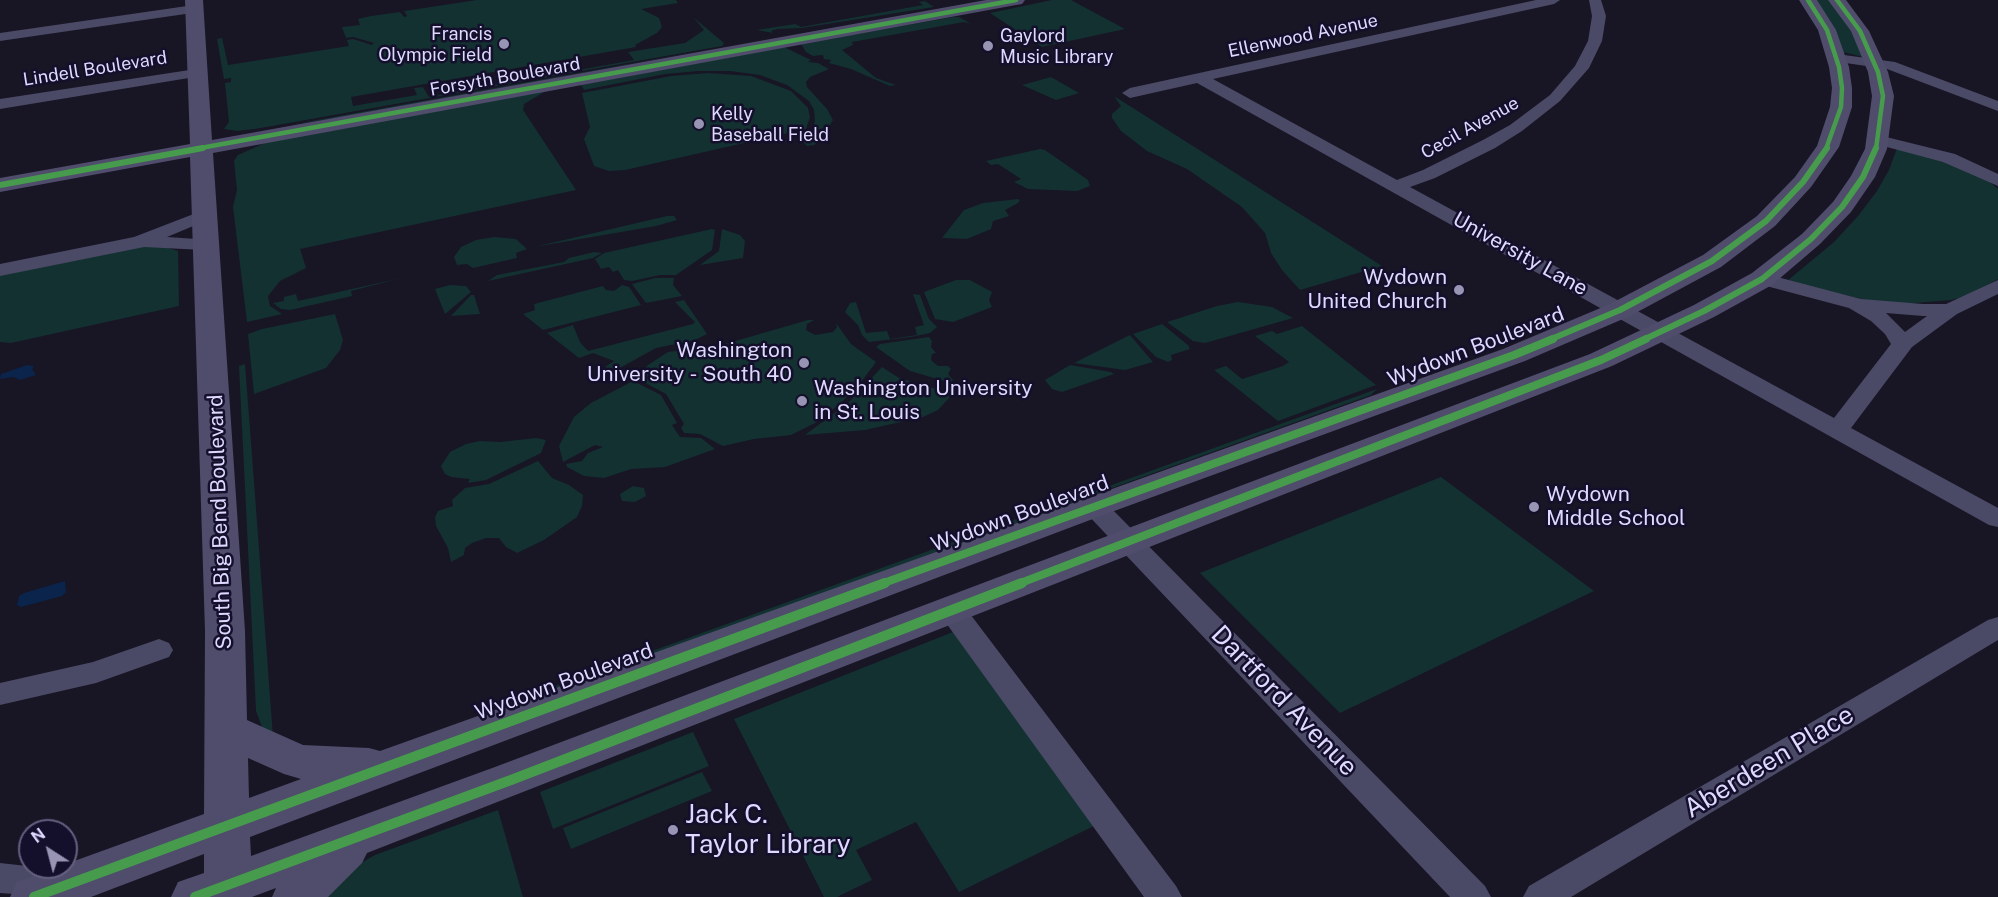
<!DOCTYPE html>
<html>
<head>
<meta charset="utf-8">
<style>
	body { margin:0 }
	#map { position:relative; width:1998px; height:897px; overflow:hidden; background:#181525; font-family:"Public Sans",sans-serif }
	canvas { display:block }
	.north { position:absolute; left:18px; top:819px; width:60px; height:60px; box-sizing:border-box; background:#140f2b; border:2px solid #646080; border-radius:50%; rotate:324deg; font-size:16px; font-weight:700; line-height:24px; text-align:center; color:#ddd9ff }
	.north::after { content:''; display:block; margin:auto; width:21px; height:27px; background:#9894b3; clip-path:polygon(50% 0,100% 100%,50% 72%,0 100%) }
</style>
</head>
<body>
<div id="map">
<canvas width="1998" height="897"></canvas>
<div class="north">N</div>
</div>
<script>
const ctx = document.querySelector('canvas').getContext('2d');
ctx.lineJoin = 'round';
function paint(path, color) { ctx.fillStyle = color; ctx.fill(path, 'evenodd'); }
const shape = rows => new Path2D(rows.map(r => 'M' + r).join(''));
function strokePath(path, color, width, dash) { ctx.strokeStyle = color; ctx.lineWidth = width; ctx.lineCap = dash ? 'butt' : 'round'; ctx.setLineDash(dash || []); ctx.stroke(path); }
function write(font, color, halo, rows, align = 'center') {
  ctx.font = font + ' "Public Sans",sans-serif'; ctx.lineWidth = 5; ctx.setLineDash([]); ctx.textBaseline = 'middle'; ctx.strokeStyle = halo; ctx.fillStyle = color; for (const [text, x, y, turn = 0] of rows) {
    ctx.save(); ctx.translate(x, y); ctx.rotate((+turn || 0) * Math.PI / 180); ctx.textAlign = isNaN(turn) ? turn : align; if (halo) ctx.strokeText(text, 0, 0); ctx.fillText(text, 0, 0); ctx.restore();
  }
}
const green = shape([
	[477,0,676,0,678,3,641,9,659,18,662,27,657,33,635,45,636,47,351,97,353,106,417,95,414,88,423,87,429,97,634,60,628,52,685,43,704,30,693,17,724,43,722,46,255,129,237,131,224,129,229,122,225,83,231,82,231,78,224,79,217,39,222,38,228,65,349,46,347,40,353,39,372,45,374,43,353,37,346,38,342,27,360,25,358,19,371,16,400,12,404,17,407,16,404,11],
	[1052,0,1071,0,1125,29,1042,47,990,13],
	[1815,0,1835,0,1848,19,1863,57,1843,52],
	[925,1,934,7,802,28,777,29,771,31,773,33,757,30,795,24,801,27,923,5,919,2],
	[953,17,959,17,971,24,964,22,852,42,853,45,842,50,876,78,896,85,890,86,851,69,829,63,831,60,824,59,823,55,813,56,806,52,801,44],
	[734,45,348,116,289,125],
	[784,47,811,60,808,62,818,63,829,69,810,77,806,82,807,87,827,109,833,120,824,134,821,134,818,139,821,140,814,145,807,146,802,141,812,133,815,120,814,110,809,101,787,85,760,75,730,71,699,71,665,74,584,90,581,85],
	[708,73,751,76,791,91,808,108,810,117,806,129,625,170,609,171,594,166,584,139,590,127,582,93,671,76],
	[1051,77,1079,93,1056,100,1022,85],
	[546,91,524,104,523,110,576,190,300,249,306,268,280,281,268,296,270,306,282,314,247,322,233,207,237,190,234,161,238,155,267,142],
	[1114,96,1382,266,1300,290,1282,270,1271,253,1265,233,1242,207,1187,169,1147,151,1121,131,1112,118,1112,114,1121,106],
	[1897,148,1941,159,1990,182,1998,189,1998,279,1969,296,1951,300,1902,304,1870,301,1787,281,1834,242,1858,216,1877,191,1889,170],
	[1040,149,1045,150,1088,180,1090,186,1077,191,1028,189,1014,182,1021,179,998,164,991,165,986,161],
	[1018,199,1020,200,1018,203,1005,210,1009,216,993,221,991,229,967,239,942,238,964,210,983,203],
	[667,216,674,216,677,220,656,226,534,247],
	[712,229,715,230,712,250,676,275,660,275,632,281,624,280,618,270,613,272,609,267,601,269,595,259,604,253],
	[722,229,740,235,745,241,743,258,700,265,719,251],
	[494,237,516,239,527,249,516,253,517,258,473,268,467,264,457,265,454,257,461,247,476,240],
	[141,245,162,246,178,251,179,306,11,343,0,342,0,273],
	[594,252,602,253,593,258,488,281,497,275,564,262,569,258],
	[401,278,351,291,352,296,290,310,281,309,273,303,284,301,284,297,296,294,298,301],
	[655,278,674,278,673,285,682,296,646,303,632,284],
	[956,280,970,280,992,292,989,300,992,307,953,322,935,319,924,292],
	[450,285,466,286,471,292,445,314,435,289],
	[622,285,629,287,641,305,543,330,523,314,535,310,534,304,603,286,606,290,614,291],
	[913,294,920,295,929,319,937,327,930,333,911,337,869,342,862,335,858,325,845,312,850,303,856,302,866,333,887,331,890,339,917,335,915,327,924,325],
	[471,295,474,295,480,314,451,316],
	[684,300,707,334,695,340,656,348,618,369,606,368,605,367,614,361,593,353,579,358,547,333,573,325,580,342,588,351,693,324,695,322,675,302],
	[1238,302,1272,307,1293,318,1205,343,1193,341,1167,322,1217,306],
	[335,314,343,340,340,350,326,368,254,394,248,334,262,329],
	[808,320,814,320,807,324,806,330,815,335,833,332,837,327,836,323,851,344,876,362,861,382,840,404,815,423,791,435,754,439,723,446,700,434,684,433,681,428,684,424,666,394,636,378,648,365,668,352,725,344],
	[1162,324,1188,345,1190,349,1171,355,1172,360,1168,362,1156,357,1133,334],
	[1302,326,1376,385,1278,421,1214,370,1226,366,1242,379,1283,366,1289,362,1255,336,1272,331,1277,334],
	[1130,335,1153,362,1125,370,1074,363],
	[929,337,932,341,931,347,936,353,932,354,931,360,938,366,948,366,951,369,948,374,953,380,951,383,910,371,876,347,880,344],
	[245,364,255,495,273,737,262,727,256,711,239,366],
	[1070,365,1111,372,1114,374,1062,392,1052,389,1045,380],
	[882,367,899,378,947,392,950,397,938,410,923,417,865,430,805,435,849,402],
	[633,381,661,395,677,423,672,425,680,437,701,438,715,449,665,467,631,469,604,478,584,476,567,467,566,464,582,461,588,453,603,447,595,445,563,462,559,446,574,417,591,403],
	[1377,389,1371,395,1112,488,1109,486],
	[536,438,546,440,541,453,486,480,468,483,470,479,451,477,445,474,441,466,450,452,466,444,480,441,500,442],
	[538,461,552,478,569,485,583,495,582,506,577,517,544,540,517,553,506,547,499,538,486,538,472,543,465,548,464,555,451,562,448,548,436,526,435,517,438,511,453,506,452,500,465,488,489,484],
	[1441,477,1594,591,1340,713,1200,573],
	[633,486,644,488,646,496,635,502,622,501,620,494],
	[1105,487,1108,490,559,689,503,705],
	[958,630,1100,823,959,892,916,822,856,850,872,880,837,897,824,897,734,719],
	[693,732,709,766,553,829,540,792],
	[702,772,712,791,571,849,563,828],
	[498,810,523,897,321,897,359,864,375,855]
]);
const water = shape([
	[27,365,34,366,32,369,36,375,20,380,14,377,0,379,1,374],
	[65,581,66,592,62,596,21,607,17,605,19,596,24,593]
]);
const street = shape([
	[1536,0,1560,0,1554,4,1213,79,1397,180,1423,170,1483,140,1510,125,1550,95,1575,66,1588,41,1592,16,1589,0,1601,0,1606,16,1602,41,1589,68,1560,101,1522,131,1495,148,1435,178,1410,187,1834,418,1891,344,1885,334,1871,321,1849,308,1755,283,1752,279,1755,275,1762,273,1861,299,1923,304,1946,304,1998,280,1998,294,1957,314,1912,347,1851,428,1998,508,1998,527,1989,525,1197,83,1130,98,1122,93,1130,88,1536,0],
	[1886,313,1923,316,1927,316,1905,332,1886,313],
	[194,5,199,6,201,9,199,12,0,41,0,33,194,5],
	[1837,54,1895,62,1998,101,1998,111,1887,69,1832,61,1830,58,1832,55,1837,54],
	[196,69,201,70,203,73,201,76,0,109,0,99,196,69],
	[1878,135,1955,154,1998,174,1998,186,1943,162,1872,143,1870,140,1878,135],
	[204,210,210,211,213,215,210,219,167,237,211,240,213,244,211,248,204,250,144,247,0,276,0,264,134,237,204,210],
	[1094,498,1103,500,1485,886,1491,897,1450,897,1085,512,1081,506,1085,500,1094,498],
	[951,599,961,602,1176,886,1182,897,1144,897,941,616,937,609,941,602,951,599],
	[1998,617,1998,640,1571,897,1523,897,1529,886,1988,620,1998,617],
	[159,639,169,643,173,650,169,657,96,683,0,705,0,683,93,662,159,639],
	[0,863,54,869,66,873,71,884,66,895,60,897,0,893,0,863]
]);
const secondary = shape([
	[185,0,203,0,212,140,986,0,1025,0,1022,4,1016,5,213,153,245,631,247,720,303,745,369,748,380,751,1503,349,1610,304,1703,255,1757,216,1795,177,1817,146,1830,107,1832,88,1829,67,1818,30,1799,0,1817,0,1836,30,1849,67,1852,88,1852,107,1839,147,1811,187,1775,226,1721,267,1630,316,1525,361,1106,514,250,837,251,856,495,767,1590,354,1694,305,1752,273,1802,234,1833,202,1851,176,1865,149,1872,96,1868,72,1851,31,1828,0,1846,0,1869,31,1888,72,1894,96,1887,149,1875,177,1851,212,1820,244,1772,285,1714,317,1612,366,367,853,362,863,328,897,272,897,276,888,252,897,171,897,178,882,204,873,204,854,91,897,10,897,17,882,59,867,66,867,66,864,204,814,205,631,190,157,0,192,0,178,190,144,185,0],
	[248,758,284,774,301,779,249,798,248,758]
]);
const cyclewayFar3 = shape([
	[1808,0,1827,30,1839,67,1842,88,1841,107,1826,149],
	[1837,0,1860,31,1878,72,1883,96,1876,149],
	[195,149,1016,0]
]);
const cyclewayFar2 = shape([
	[0,185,203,148],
	[1549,340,1620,310,1712,261,1766,221,1803,182,1827,148],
	[1643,340,1704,311,1762,279,1811,239,1842,207,1863,177,1876,148]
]);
const cyclewayFar1 = shape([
	[881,584,1514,355,1553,339],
	[1018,584,1601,360,1646,339]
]);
const cycleway = shape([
	[34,897,885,583],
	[195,897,511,780,1022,583]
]);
const markers = [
	[504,44,6,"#9894b3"],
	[988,46,6,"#9894b3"],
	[699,124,6,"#9894b3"],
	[1459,290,6,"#9894b3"],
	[804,363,6,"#9894b3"],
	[802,401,6,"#9894b3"],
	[1534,507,6,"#9894b3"],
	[673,830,6,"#9894b3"]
];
const farPoinames = [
	["Francis",492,34,"right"],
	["Olympic Field",492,55,"right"],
	["Gaylord",1000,36],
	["Music Library",1000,57],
	["Kelly",711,114],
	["Baseball Field",711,135]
];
const farStreetnames = [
	["Ellenwood Avenue",1303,36,-12],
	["Lindell Boulevard",95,69,-9],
	["Forsyth Boulevard",505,77,-10],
	["Cecil Avenue",1470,128,-29]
];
const streetNames = [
	["University Lane",1520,254,29],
	["Wydown Boulevard",1476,347,-21],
	["Wydown Boulevard",1020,514,-20],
	["South Big Bend Boulevard",220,522,-92],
	["Wydown Boulevard",564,682,-20]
];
const poiNames = [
	["Wydown",1447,278],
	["United Church",1447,302],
	["Washington",792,351],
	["University - South 40",792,375],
	["Washington University",814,389,"left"],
	["in St. Louis",814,413,"left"],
	["Wydown",1546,495,"left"],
	["Middle School",1546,519,"left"]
];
const nearStreetnames = [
	["Dartford Avenue",1284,701,46],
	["Aberdeen Place",1769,762,-31]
];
const nearPoinames = [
	["Jack C.",685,815],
	["Taylor Library",685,845]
];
paint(green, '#133131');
paint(water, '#0b244b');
paint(street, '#4b4a66');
paint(secondary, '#4f4d6b');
strokePath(cyclewayFar3, '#469c4c', 4.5);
strokePath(cyclewayFar2, '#469c4c', 6);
strokePath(cyclewayFar1, '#469c4c', 8);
strokePath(cycleway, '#469c4c', 10);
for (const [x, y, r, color] of markers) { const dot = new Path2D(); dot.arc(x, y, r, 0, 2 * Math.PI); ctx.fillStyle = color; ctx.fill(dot); strokePath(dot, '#140f2b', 2); }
write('18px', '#ddd9ff', '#140f2b', farPoinames, 'left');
write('18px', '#ddd9ff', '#140f2b', farStreetnames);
write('21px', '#ddd9ff', '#140f2b', streetNames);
write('21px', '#ddd9ff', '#140f2b', poiNames, 'right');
write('26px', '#ddd9ff', '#140f2b', nearStreetnames);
write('26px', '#ddd9ff', '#140f2b', nearPoinames, 'left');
</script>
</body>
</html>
